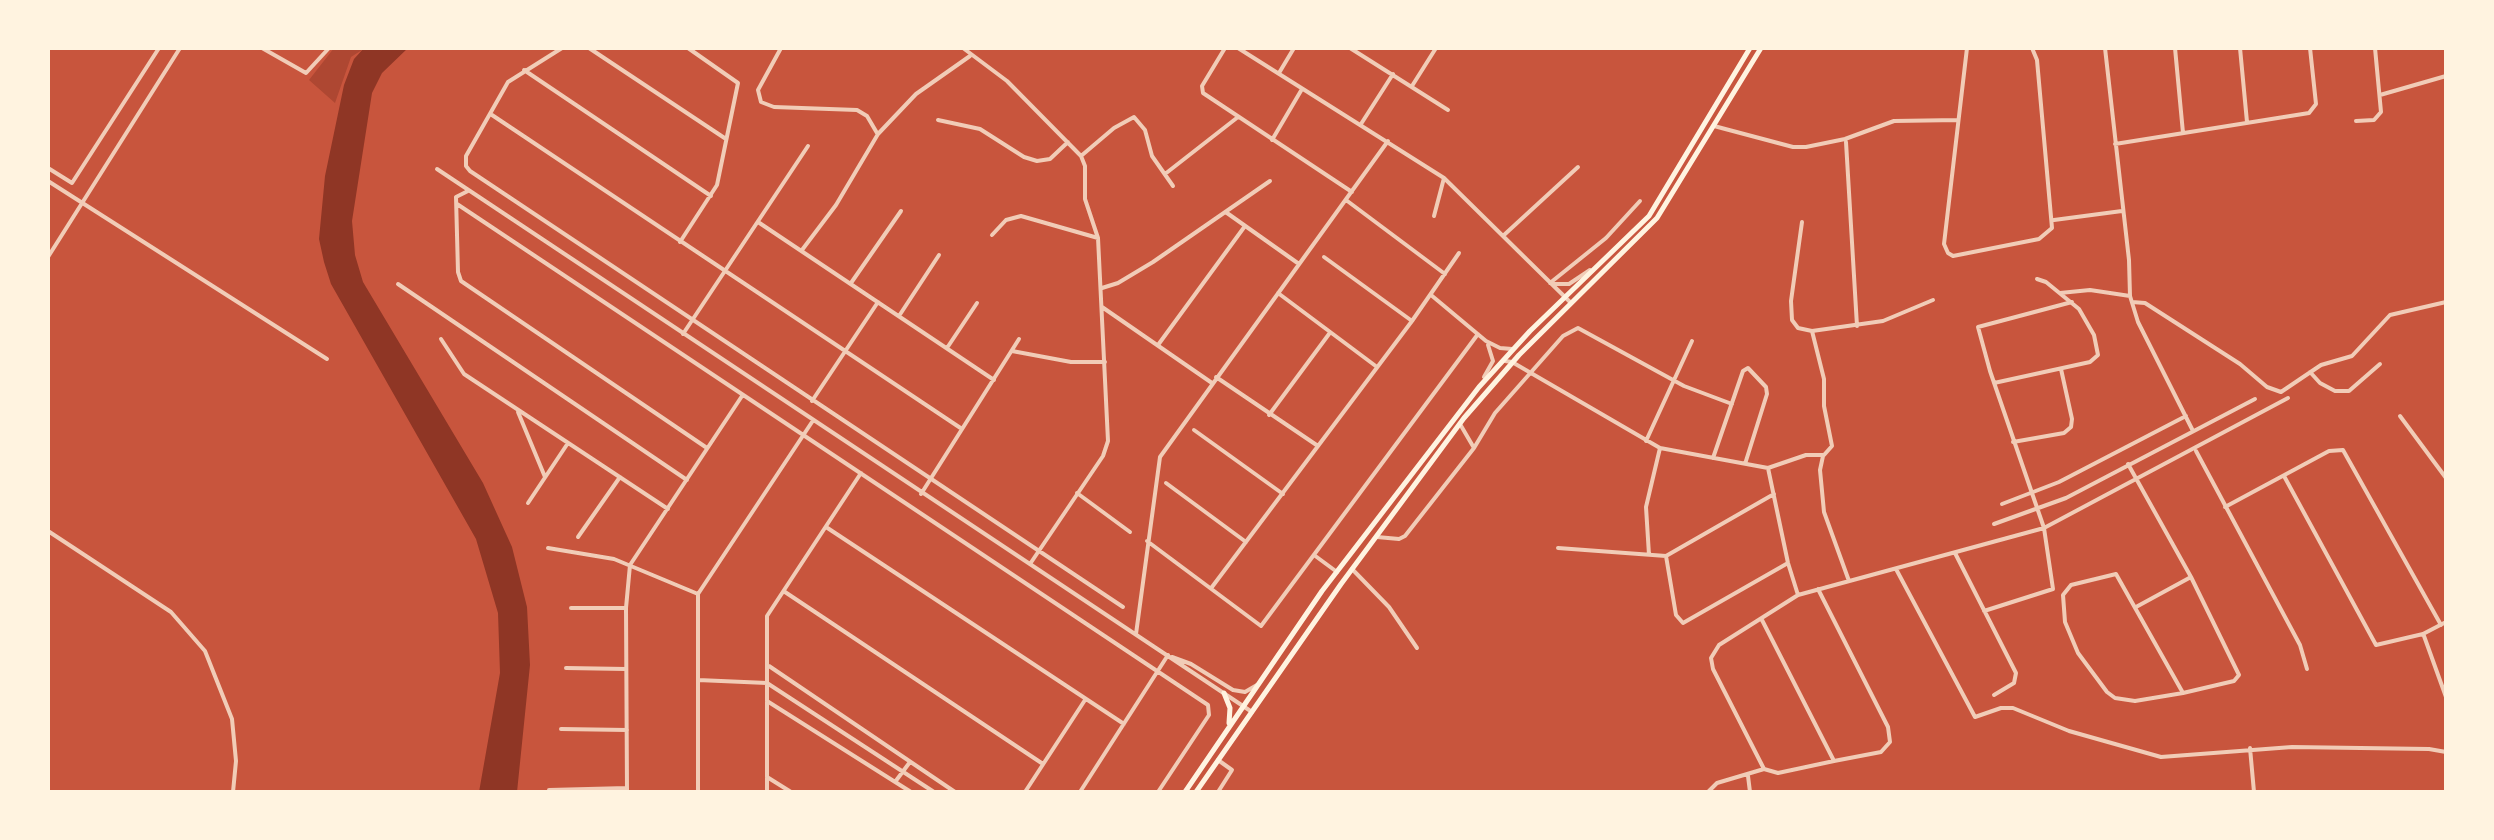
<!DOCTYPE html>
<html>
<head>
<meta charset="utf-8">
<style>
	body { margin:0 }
	#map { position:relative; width:2494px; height:840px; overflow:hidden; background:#c8553d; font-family:Mulish,sans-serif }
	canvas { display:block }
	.frame { position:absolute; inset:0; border:50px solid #fff3e0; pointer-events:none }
</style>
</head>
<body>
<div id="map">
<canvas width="2494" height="840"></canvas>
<div class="frame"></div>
</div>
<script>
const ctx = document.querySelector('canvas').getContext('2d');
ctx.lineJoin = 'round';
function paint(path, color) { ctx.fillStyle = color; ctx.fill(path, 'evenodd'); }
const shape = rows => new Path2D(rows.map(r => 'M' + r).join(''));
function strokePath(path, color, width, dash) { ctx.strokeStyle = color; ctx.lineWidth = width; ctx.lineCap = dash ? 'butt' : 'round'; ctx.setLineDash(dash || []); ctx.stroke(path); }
const green = shape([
	[334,48,365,48,351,57,335,103,309,80]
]);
const water = shape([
	[364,48,408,48,382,73,372,93,352,221,355,255,363,282,483,483,512,547,527,607,530,665,517,792,479,792,500,673,498,613,476,539,331,284,324,262,319,239,325,176,344,85,354,59]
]);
const minor = shape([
	[262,48,306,73,329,48],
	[562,48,508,82,466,156,466,166,470,171,1123,607],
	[589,48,726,139],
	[781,48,758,90,761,102,774,107,857,110,867,116,877,133],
	[963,48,1007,81,1081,156,1085,166,1085,199,1098,238,1108,441,1103,456,1030,564],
	[1225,48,1202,86,1203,93,1352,192],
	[1238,48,1444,178,1571,303],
	[1350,48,1448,110],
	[1967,48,1944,244,1948,253,1953,256,2039,239,2052,228,2037,60,2032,48],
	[2105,48,2129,260,2130,296,2138,322,2193,431],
	[2175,48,2183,133],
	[2240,48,2247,122],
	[524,70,711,196],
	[1279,73,1294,48],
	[1412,86,1436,48],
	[2380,95,2446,76],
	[492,115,962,429],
	[938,120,980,129,1024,157,1037,161,1050,159,1068,142],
	[2356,121,2374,120,2381,112,2375,48],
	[1361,124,1393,74],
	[1714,126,1793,147,1806,147,1845,139,1894,121,1958,120],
	[1272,140,1302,89],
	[1846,142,1857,326],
	[2115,144,2309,113,2316,104,2310,48],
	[1081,156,1114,128,1134,117,1145,130,1152,156,1173,186],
	[48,168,72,183,159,48],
	[437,169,1252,712],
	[1165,174,1238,117],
	[48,181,327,359],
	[468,191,456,197,458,272,461,281,707,448],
	[1346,200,1445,274],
	[457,204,1208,705,1209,715,1158,792],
	[1227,213,1299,264],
	[1434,216,1444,178],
	[2054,220,2122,211],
	[758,222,994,380],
	[1802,222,1791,301,1792,320,1798,328,1812,331,1883,321,1933,300],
	[992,235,1006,220,1021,216,1098,238],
	[1504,235,1578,167],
	[680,242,717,185,738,83,688,48],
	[802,250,836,205,878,134,916,94,970,56],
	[48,257,180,48],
	[1324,257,1412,321],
	[851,283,901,211],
	[1550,283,1606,238,1640,201],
	[398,284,687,480],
	[1554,284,1569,284,1590,270],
	[1102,288,1118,283,1153,262,1270,181],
	[1278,293,1377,367],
	[2060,293,2090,290,2130,296],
	[1431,295,1486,341,1500,348,1512,349],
	[2132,302,2145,303,2240,364,2267,387,2281,392,2321,365,2352,356,2390,315,2446,302],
	[1102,307,1212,383],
	[899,316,939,255],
	[683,334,808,146],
	[441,339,464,374,668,509],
	[1158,345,1245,226],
	[947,348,977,303],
	[1012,351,1071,362,1105,362],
	[1505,361,1512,362,1660,448,1768,468,1788,563,1798,595],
	[2310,372,2320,383,2335,391,2349,391,2380,364],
	[1216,377,1318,446],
	[1484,377,1493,361,1488,345],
	[1994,383,2090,362,2098,355,2094,335,2079,309,2046,282,2037,279],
	[812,401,878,302],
	[518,412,545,477],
	[1269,415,1329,334],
	[2400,416,2446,478],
	[1194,430,1283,494],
	[1646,441,1692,341],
	[2013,442,2064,433,2071,427,2072,419,2061,369],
	[1474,448,1495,413,1563,336,1578,328,1684,386,1732,404],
	[2196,451,2300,645,2307,669],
	[1823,456,1820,470,1824,512,1849,581],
	[1713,458,1743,371,1748,368,1766,387,1767,394,1745,464],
	[2128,464,2191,577,2239,675,2234,681,2183,693,2135,701,2115,698,2107,692,2078,653,2065,622,2063,595,2071,585,2116,574,2183,693],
	[1768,468,1806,455,1824,455,1832,446,1824,406,1824,379,1812,331],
	[2284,476,2376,645,2423,634,2446,622],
	[1166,483,1246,542],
	[1077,493,1130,532],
	[921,494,1019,339],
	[528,503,568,443],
	[2002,504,2059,482,2186,416],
	[2225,507,2329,451,2343,450,2441,625],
	[2446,517,2446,538],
	[1994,524,2066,498,2255,399],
	[826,527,1124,724],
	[48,531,171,612,205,651,232,719,236,761,233,792],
	[578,537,620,477],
	[1377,537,1399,539,1405,536,1474,448,1460,424],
	[1147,541,1261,626,1478,334],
	[548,548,614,559,698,594],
	[1558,548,1666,556,1774,494],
	[1955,553,2016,673,2014,683,1994,695],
	[1314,555,1337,572],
	[1649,555,1646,507,1660,448],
	[1666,556,1676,615,1683,623,1788,563],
	[1352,569,1389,607,1417,648],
	[1896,569,1975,717,2001,708,2013,708,2069,731,2161,757,2292,747,2429,749,2446,752],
	[1212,587,1412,321,1459,253],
	[785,592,1043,764],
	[2136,607,2191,577],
	[571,608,626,608],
	[1984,611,2053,589,2044,528,1990,371,1978,327,2072,302],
	[1762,620,1834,761,1881,752,1890,742,1888,727,1818,589],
	[1136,634,1160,457,1388,141],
	[2424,636,2446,697],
	[1172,657,1191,664,1233,690,1245,692,1257,685],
	[769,666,955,792],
	[566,668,626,669],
	[698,680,767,683,934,792],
	[767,701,911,792],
	[561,729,627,730],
	[2250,748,2254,792],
	[1218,760,1232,770,1218,792],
	[1764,769,1713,669,1711,658,1719,645,1798,595,2044,528,2288,398],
	[1748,776,1750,792],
	[767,777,791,792],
	[895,782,910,762],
	[549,790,627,788],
	[627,792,626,608,630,565,742,396],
	[698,792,698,594,812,422],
	[767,792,767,616,861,473],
	[1025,792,1085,700],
	[1080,792,1168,655],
	[1708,792,1717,783,1764,769,1778,773,1834,761]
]);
const primary = shape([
	[1224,693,1230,708,1229,723],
	[1185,792,1322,591,1479,387,1530,331,1649,216,1750,48],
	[1196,792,1341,584,1464,418,1519,355,1657,218,1761,48]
]);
paint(green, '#ae4732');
paint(water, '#8f3625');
strokePath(minor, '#f1ccb7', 4);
strokePath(primary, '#fff3e0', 5);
</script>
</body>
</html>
